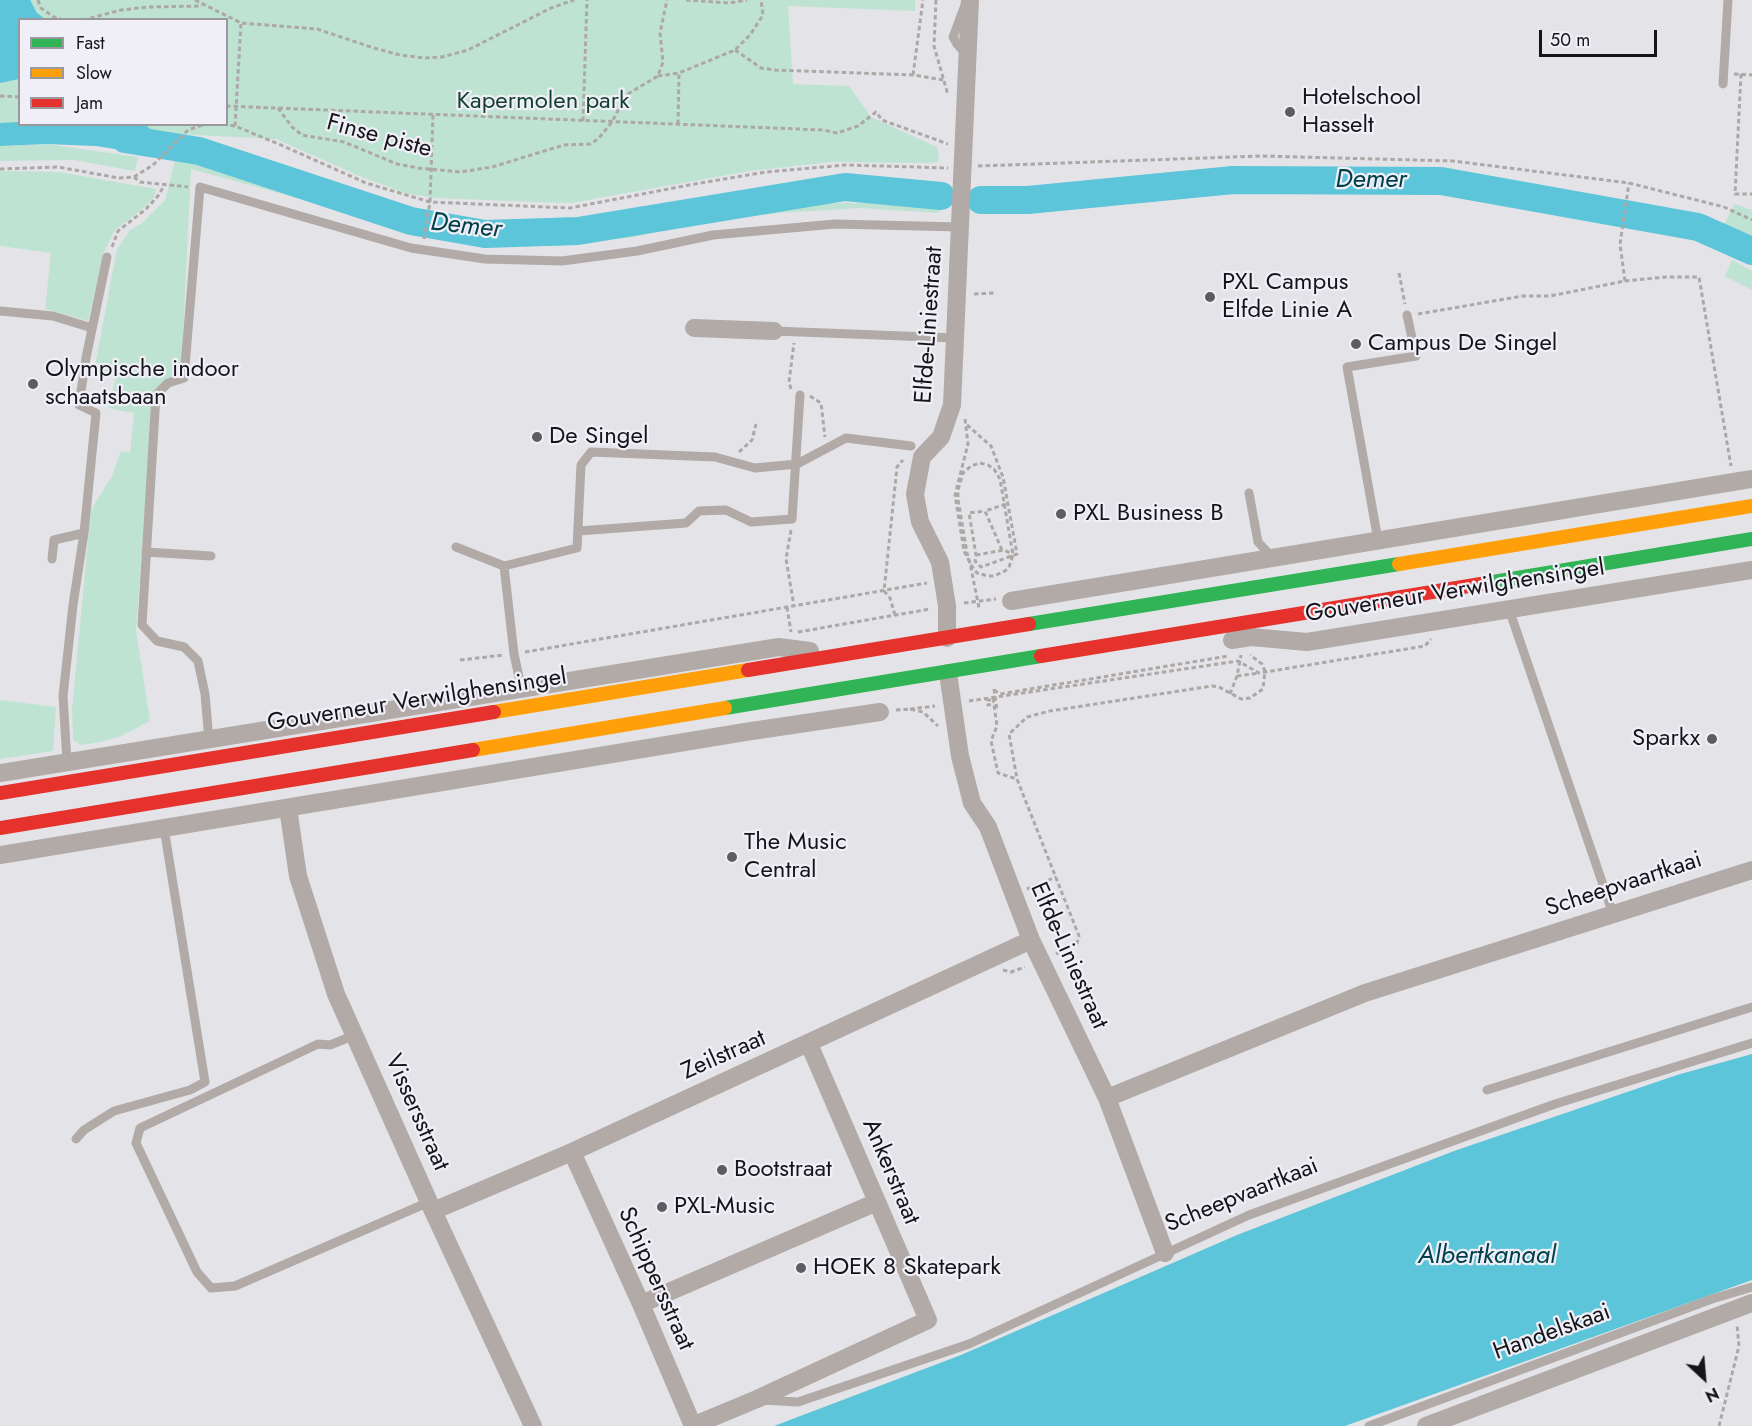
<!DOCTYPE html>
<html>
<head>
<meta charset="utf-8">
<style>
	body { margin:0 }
	#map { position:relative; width:1752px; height:1426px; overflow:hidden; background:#e4e4e8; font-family:Jost,sans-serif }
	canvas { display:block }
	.legend { position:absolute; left:18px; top:18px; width:210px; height:108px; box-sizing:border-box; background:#f0eff8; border:2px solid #98989e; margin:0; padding:8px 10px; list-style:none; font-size:18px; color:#151518 }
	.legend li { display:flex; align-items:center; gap:12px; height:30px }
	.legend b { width:30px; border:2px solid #98989e }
	.north { position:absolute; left:1674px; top:1348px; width:60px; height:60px; -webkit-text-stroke:4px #f0eff8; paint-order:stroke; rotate:154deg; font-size:16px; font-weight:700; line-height:24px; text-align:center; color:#151518 }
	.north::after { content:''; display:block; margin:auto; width:21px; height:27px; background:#151518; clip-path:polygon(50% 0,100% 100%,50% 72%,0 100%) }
	.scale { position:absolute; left:1539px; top:30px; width:118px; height:27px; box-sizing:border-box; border:3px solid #151518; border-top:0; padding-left:8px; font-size:18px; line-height:21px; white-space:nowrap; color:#151518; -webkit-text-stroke:4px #f0eff8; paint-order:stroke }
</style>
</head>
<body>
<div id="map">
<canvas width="1752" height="1426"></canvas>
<ul class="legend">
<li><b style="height:8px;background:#30b455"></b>Fast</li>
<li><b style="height:8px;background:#ff9f0a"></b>Slow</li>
<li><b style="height:8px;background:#e5322d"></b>Jam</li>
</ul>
<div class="north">N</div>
<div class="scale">50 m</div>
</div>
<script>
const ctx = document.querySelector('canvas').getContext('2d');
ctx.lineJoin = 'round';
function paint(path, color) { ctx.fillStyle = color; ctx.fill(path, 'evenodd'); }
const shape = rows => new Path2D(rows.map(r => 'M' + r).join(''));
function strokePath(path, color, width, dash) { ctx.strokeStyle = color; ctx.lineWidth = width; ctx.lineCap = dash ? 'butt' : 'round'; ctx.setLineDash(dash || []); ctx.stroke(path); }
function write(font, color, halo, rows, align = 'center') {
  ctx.font = font + ' Jost,sans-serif'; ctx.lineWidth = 4.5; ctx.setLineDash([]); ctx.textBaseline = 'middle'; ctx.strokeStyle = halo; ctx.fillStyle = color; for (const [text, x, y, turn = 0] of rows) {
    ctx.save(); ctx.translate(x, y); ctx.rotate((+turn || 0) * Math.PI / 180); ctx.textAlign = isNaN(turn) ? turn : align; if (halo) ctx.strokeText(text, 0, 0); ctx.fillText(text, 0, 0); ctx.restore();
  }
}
const green = shape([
	[0,0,915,0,915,11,788,6,793,84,849,86,871,117,937,147,939,155,938,162,929,163,832,162,750,171,571,203,534,202,434,198,405,193,364,178,276,139,156,133,0,129],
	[20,20,226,20,226,124,20,124],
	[46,144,138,157,135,171,74,160,0,161,0,146],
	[176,156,254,175,417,231,191,169,181,377,154,393,136,630,150,721,121,736,100,742,81,745,73,740,72,709,91,510,112,476,121,451,130,453,134,413,108,408,116,377,94,371,117,249,130,230,142,223,165,200],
	[0,171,59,172,156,189,154,197,145,207,115,230,105,250,88,321,45,309,51,253,0,246],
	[834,203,889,203,941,206,939,213,860,208,779,213,713,220,635,237,561,246,455,241,426,234,482,241,532,244,585,243,627,232,780,205],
	[1735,204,1752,210,1752,246,1722,228],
	[1732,260,1752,271,1752,290,1725,276],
	[0,700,56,707,53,751,0,759]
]);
const water = shape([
	[0,0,30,0,37,13,45,19,20,20,19,79,0,83],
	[19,122,20,124,145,125,162,137,171,138,153,155,96,146,46,144,0,146,0,123],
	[1752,1054,1752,1280,1345,1426,774,1426,961,1355,1237,1235,1454,1151,1677,1075]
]);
const river = shape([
	[125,139,199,151,411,221,485,234,578,231,845,187,941,196],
	[981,200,1028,200,1233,180,1441,181,1698,227,1752,251]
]);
const path = shape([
	[38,0,41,8,54,17,63,20],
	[195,0,241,23,317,29,374,48,400,55,424,58,442,57,468,50,551,8,574,0],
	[686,0,729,3,747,0],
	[936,0,934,46,948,95],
	[83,20,121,10,149,7,202,6],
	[735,50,761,68,775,70,913,75,944,80],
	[1734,74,1752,75],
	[1741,74,1735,194,1752,194],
	[913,75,923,0],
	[658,76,679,73],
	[0,96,20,97],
	[226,106,823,130,837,133,858,126,876,112,882,120,948,144],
	[278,108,292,127,302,135,344,142,397,164,418,168,460,172,492,167,564,145,590,144,598,139,612,122,626,95,658,76,663,62,660,33,667,0],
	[583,121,587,0],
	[223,124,235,126,281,145,366,183,430,202,570,208,689,185,766,172,846,165,948,168],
	[678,124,679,73,735,50,750,35,763,15,761,0],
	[235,126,241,23],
	[978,166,1261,156,1453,161,1629,183,1724,207,1752,220],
	[0,169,58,167,119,178,134,177,153,165,188,130,205,124],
	[134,177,140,182,188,187],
	[424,239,430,202,433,114],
	[112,247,118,231,146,209,158,196,164,186],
	[1399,273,1405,304],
	[1625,281,1620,244,1629,183],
	[974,294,994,293],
	[1418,314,1523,296,1550,296,1625,281,1666,277,1699,277,1731,466],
	[791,389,789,382,794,343],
	[810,396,821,403,825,437],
	[965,419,968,444,955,495,964,551,970,563,973,568,977,573,988,576,994,576,1005,571,1009,567,1013,555,1000,479,994,469,988,465,980,463,971,466,963,473,958,490,958,499,967,553,971,566,971,568,979,608],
	[967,425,991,446,1003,477,1017,554,981,567,975,561,976,555,969,513,985,511],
	[739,452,752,440,756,424],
	[791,530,786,559,794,606],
	[1002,550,985,511,1006,504],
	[976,555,1004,550,1010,553,1012,557],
	[964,603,996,599],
	[787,607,791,632],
	[895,615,890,598,884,591,897,467,903,460],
	[798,632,930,609],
	[525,652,927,583],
	[460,660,504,655],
	[1237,676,1259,673],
	[994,689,997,710],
	[994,690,1000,694,1228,656],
	[1230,694,1237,676,1241,655],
	[993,698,997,726,991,741,998,773,1017,779],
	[991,700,987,700,988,705,994,704],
	[969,701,1238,661,1259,673,1425,646,1431,639],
	[910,709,935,706],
	[896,710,910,709,923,712,938,726],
	[1027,889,1056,877],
	[1056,954,1077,943,1079,936,1017,779,1009,734,1027,717,1050,711,1212,686,1219,687,1241,699,1250,698,1263,689,1265,671,1262,664,1250,655],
	[1003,970,1011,972,1025,967],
	[1719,1426,1739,1346,1737,1325]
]);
const lane = shape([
	[965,5,953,37,957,44,966,54],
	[1723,84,1728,0],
	[0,311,53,316,92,328],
	[774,331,955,338],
	[1249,493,1258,542,1273,558],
	[578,531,686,523,699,511,726,510,751,522,792,519,800,395],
	[1378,540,1347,367,1416,356,1407,315],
	[456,547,504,566],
	[146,552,211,556],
	[52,559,54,540,84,533,96,413,79,405,86,358,107,257],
	[1509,609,1613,914],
	[522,691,514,654,504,566,577,548,581,465,591,452,715,457,755,468,797,464,846,438,911,446],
	[209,740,205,694,198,661,184,647,157,641,142,625,156,395,168,383,184,378,200,187,411,248,485,259,562,261,637,251,713,235,835,224,960,227],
	[67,762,63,696,73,605,84,533],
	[355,1035,330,1045,318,1044,140,1128,136,1143,197,1272,211,1288,235,1286,429,1202],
	[1487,1090,1752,1007],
	[76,1139,84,1130,114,1111,190,1090,205,1082,164,828],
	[762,1400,798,1402,969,1344,1249,1215,1555,1104,1752,1043],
	[1369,1426,1712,1299,1752,1287]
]);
const street = shape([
	[694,328,774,331],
	[1011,601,1752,479],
	[947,638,947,606,940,562,920,522,915,494,922,457,941,437,952,405,970,0],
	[1232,640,1251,637,1307,642,1752,570],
	[948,673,960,756,972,803,988,827,1031,940,1107,1098,1165,1253],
	[0,773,779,647,810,651],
	[288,808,298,876,336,994,433,1211,533,1426],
	[0,855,745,732,880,712],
	[1107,1098,1365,993,1752,870],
	[572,1152,641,1304,693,1426],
	[433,1211,572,1152,1031,940],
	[641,1304,877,1202],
	[692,1426,757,1399,928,1320,809,1044],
	[1426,1426,1752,1303]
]);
const fast = shape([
	[1487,583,1752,539],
	[1029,624,1399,564],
	[725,708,1041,656]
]);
const slow = shape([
	[1399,564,1752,506],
	[494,712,748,670],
	[473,750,725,708]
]);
const jam = shape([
	[1041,656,1487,583],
	[748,670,1029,624],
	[0,793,494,712],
	[0,828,473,750]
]);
const markers = [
	[1290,112,6,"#5d5d61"],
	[1210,297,6,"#5d5d61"],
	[1356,344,6,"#5d5d61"],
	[33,384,6,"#5d5d61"],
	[537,437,6,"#5d5d61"],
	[1061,514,6,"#5d5d61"],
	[1712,739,6,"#5d5d61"],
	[732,857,6,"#5d5d61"],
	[722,1170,6,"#5d5d61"],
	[662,1207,6,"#5d5d61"],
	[801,1268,6,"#5d5d61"]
];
const poiNames = [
	["Hotelschool",1302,98],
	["Hasselt",1302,126],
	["PXL Campus",1222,283],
	["Elfde Linie A",1222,311],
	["Campus De Singel",1368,344],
	["Olympische indoor",45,370],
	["schaatsbaan",45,398],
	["De Singel",549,437],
	["PXL Business B",1073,514],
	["Sparkx",1700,739,"right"],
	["The Music",744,843],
	["Central",744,871],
	["Bootstraat",734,1170],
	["PXL-Music",674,1207],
	["HOEK 8 Skatepark",813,1268]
];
const parkNames = [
	["Kapermolen park",543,102]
];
const streetNames = [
	["Finse piste",379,137,15],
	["Elfde-Liniestraat",930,325,-86],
	["Gouverneur Verwilghensingel",1455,592,-9],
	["Gouverneur Verwilghensingel",417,701,-9],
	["Scheepvaartkaai",1624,885,-18],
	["Elfde-Liniestraat",1068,956,66],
	["Zeilstraat",724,1056,-24],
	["Vissersstraat",416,1113,66],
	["Ankerstraat",890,1172,67],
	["Scheepvaartkaai",1242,1196,-22],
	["Schippersstraat",655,1279,66],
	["Handelskaai",1552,1333,-20]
];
const waterNames = [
	["Demer",1371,181],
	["Demer",466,227,6],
	["Albertkanaal",1487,1257]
];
paint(green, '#bee3d3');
paint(water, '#5cc5d9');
strokePath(river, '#5cc5d9', 28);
strokePath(path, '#ada8a6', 3, [4.5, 3]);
strokePath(lane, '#b1aaa7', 9);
strokePath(street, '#b1aaa7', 18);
strokePath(fast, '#30b455', 14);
strokePath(slow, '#ff9f0a', 14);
strokePath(jam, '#e5322d', 14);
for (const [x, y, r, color] of markers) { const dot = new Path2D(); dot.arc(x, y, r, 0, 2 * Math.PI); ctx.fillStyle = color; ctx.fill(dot); strokePath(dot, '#f0eff8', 2); }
write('24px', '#151518', '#f0eff8', poiNames, 'left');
write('24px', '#113f2c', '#f0eff8', parkNames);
write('24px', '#151518', '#f0eff8', streetNames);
write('italic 26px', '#00404a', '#f0eff8', waterNames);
</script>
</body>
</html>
